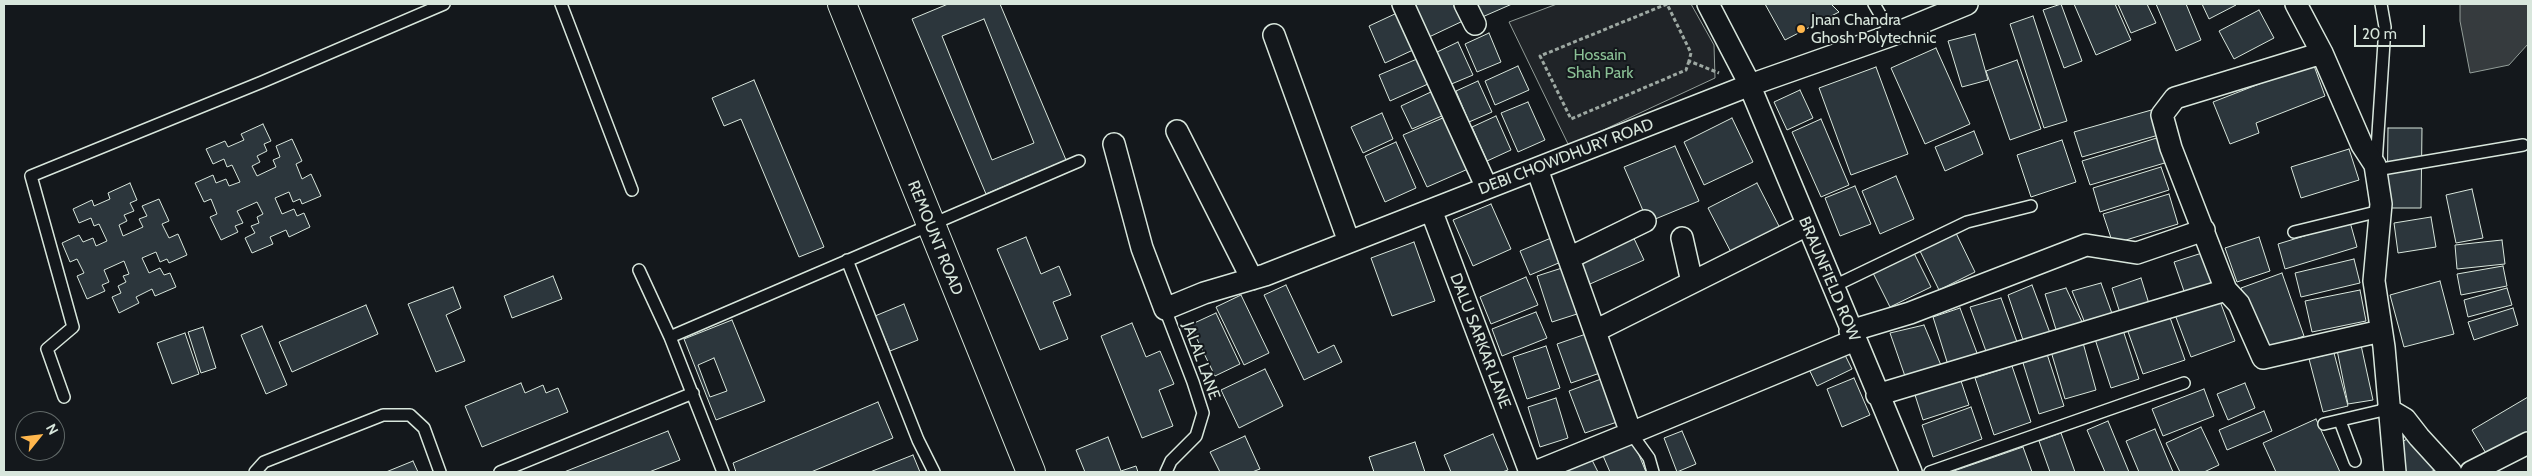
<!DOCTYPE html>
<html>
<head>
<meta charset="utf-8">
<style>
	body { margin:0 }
	#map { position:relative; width:2532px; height:476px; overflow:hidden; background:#14181c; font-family:Cabin,sans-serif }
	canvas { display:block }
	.frame { position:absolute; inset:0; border:5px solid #d8e6dc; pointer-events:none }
	.north { position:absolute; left:15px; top:411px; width:50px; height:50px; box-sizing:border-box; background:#14181c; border:1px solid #626a69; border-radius:50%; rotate:61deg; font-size:14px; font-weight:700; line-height:20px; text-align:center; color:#d8e6dc }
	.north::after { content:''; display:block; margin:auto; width:18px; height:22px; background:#ffb74d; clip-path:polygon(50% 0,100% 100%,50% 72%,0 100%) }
	.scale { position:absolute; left:2354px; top:25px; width:71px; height:22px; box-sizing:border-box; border:2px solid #d8e6dc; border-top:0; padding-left:6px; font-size:15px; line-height:18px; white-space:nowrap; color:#d8e6dc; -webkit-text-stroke:4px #14181c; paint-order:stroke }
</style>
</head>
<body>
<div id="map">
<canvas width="2532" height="476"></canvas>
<div class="frame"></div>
<div class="north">N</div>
<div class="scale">20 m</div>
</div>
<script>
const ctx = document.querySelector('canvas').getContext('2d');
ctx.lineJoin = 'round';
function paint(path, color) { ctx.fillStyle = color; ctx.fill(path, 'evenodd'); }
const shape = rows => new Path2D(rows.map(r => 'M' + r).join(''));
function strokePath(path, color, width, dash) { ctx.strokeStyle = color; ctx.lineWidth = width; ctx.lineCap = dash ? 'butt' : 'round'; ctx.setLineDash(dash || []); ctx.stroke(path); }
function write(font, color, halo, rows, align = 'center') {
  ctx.font = font + ' Cabin,sans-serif'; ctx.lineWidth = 4; ctx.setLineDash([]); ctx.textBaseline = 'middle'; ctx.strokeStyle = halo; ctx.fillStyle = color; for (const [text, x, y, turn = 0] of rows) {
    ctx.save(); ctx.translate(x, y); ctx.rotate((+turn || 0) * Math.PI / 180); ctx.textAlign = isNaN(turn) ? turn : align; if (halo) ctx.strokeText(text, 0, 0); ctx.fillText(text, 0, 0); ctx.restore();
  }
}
const green = shape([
	[1557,4,1691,4,1714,45,1715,78,1569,146,1509,22,1557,4]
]);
const water = shape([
	[2460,4,2528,4,2528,44,2509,65,2470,73,2460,21,2460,4]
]);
const building = shape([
	[948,4,1000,4,1066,160,986,194,912,19,948,4],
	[984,19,1034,143,992,160,942,36,984,19],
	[1413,4,1458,4,1465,20,1429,37,1413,4],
	[1474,4,1512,4,1480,18,1474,4],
	[1765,4,1831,4,1839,12,1785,40,1765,4],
	[2061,4,2082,61,2064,68,2043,10,2061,4],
	[2074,4,2115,4,2131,40,2096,55,2074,4],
	[2118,4,2147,4,2156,23,2131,33,2118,4],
	[2156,4,2186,4,2201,40,2176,51,2156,4],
	[2202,4,2235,4,2236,5,2209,19,2202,4],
	[2259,10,2274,38,2234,59,2219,31,2259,10],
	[1397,13,1413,50,1385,63,1369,26,1397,13],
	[2033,16,2067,121,2044,128,2010,24,2033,16],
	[1489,33,1501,62,1477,72,1465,44,1489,33],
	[1975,34,1988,80,1962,87,1948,41,1975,34],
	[1458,42,1473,75,1449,85,1435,53,1458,42],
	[1936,48,1970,124,1925,144,1891,68,1936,48],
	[1417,59,1428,84,1390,101,1379,75,1417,59],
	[2017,60,2041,129,2010,140,1986,71,2017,60],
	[2313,63,2325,96,2256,123,2259,133,2230,144,2213,102,2313,63],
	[1518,66,1529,90,1495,105,1485,81,1518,66],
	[1876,67,1908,154,1851,175,1819,88,1876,67],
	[754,80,824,247,799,257,741,119,724,126,712,98,754,80],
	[1478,81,1492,112,1469,122,1456,91,1478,81],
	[1800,90,1813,118,1787,130,1774,102,1800,90],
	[1433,91,1444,115,1412,129,1401,106,1433,91],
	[1528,102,1545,140,1518,152,1501,113,1528,102],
	[2155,109,2162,134,2082,157,2074,132,2155,109],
	[1382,113,1393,139,1363,153,1351,127,1382,113],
	[1496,116,1511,150,1487,161,1472,127,1496,116],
	[1445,117,1468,169,1427,187,1403,135,1445,117],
	[1732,118,1753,162,1704,185,1684,142,1732,118],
	[1821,119,1849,185,1821,197,1792,132,1821,119],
	[263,124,271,141,264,144,267,151,257,156,260,162,252,166,257,176,276,167,273,160,280,157,276,146,292,139,302,161,296,164,302,179,311,174,321,196,302,204,300,199,293,202,289,192,275,198,282,214,294,209,297,216,304,213,310,227,289,237,286,230,270,237,273,244,252,253,245,238,255,233,251,226,259,223,257,217,263,214,257,202,237,211,243,223,235,226,238,232,221,240,210,217,217,214,211,199,204,202,195,183,213,175,216,183,226,179,229,186,240,182,232,165,227,167,224,159,213,164,206,149,225,141,228,147,244,140,241,134,263,124],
	[2388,128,2422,128,2421,208,2387,208,2388,128],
	[1974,131,1983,154,1945,171,1935,147,1974,131],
	[2160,137,2168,162,2090,185,2082,161,2160,137],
	[2062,140,2076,182,2031,197,2017,155,2062,140],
	[1396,142,1416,188,1385,202,1365,156,1396,142],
	[1675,146,1699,201,1648,222,1624,167,1675,146],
	[2349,149,2359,180,2301,198,2291,167,2349,149],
	[2161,167,2169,190,2100,212,2093,188,2161,167],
	[1896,176,1914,219,1880,234,1862,191,1896,176],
	[130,183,137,200,130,203,134,211,124,215,127,221,119,225,123,236,143,227,139,219,147,216,142,206,159,199,169,221,162,224,169,238,178,234,187,255,169,263,167,259,160,262,156,252,142,258,149,273,160,268,164,275,170,273,176,287,155,296,152,289,136,297,139,303,119,313,112,297,121,293,118,286,126,282,123,276,129,274,124,261,104,270,109,282,102,285,105,291,87,299,77,276,84,273,77,259,70,262,62,243,79,235,83,242,93,238,96,246,107,241,99,224,94,226,91,218,79,223,73,209,92,200,94,206,110,199,108,193,130,183],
	[1757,183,1782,232,1734,258,1708,208,1757,183],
	[1855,186,1871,224,1840,236,1825,198,1855,186],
	[2472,189,2483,238,2456,243,2446,195,2472,189],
	[2169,194,2178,224,2113,244,2103,214,2169,194],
	[1491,204,1511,249,1473,266,1453,220,1491,204],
	[2431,217,2436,247,2398,253,2394,223,2431,217],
	[2350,222,2357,247,2285,269,2278,244,2350,222],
	[1955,231,1975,272,1939,290,1919,249,1955,231],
	[1631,232,1644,260,1590,284,1578,256,1631,232],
	[1026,237,1041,274,1059,266,1071,295,1053,302,1068,339,1040,350,997,249,1026,237],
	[2259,237,2270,271,2237,282,2225,248,2259,237],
	[1551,238,1561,262,1530,275,1520,251,1551,238],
	[2502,240,2505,264,2457,269,2455,245,2502,240],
	[1414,242,1435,301,1392,316,1371,258,1414,242],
	[1913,251,1931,287,1890,307,1872,271,1913,251],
	[2202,253,2214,287,2186,297,2174,262,2202,253],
	[2354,259,2360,283,2301,297,2295,273,2354,259],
	[2503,266,2507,286,2461,295,2457,274,2503,266],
	[1562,268,1577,314,1552,322,1537,276,1562,268],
	[2282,273,2304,336,2263,351,2241,288,2282,273],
	[553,276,562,299,512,318,504,296,553,276],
	[1526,277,1538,305,1491,324,1480,297,1526,277],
	[2141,278,2150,307,2121,316,2112,288,2141,278],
	[2440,281,2454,334,2404,347,2390,295,2440,281],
	[2101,283,2114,319,2087,328,2072,291,2101,283],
	[1286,285,1318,353,1334,345,1342,362,1304,380,1264,295,1286,285],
	[2032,285,2050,333,2024,343,2008,295,2032,285],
	[453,287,461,308,446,315,465,361,436,372,408,304,453,287],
	[2066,288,2084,326,2058,336,2045,294,2066,288],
	[2507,288,2512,305,2468,317,2464,300,2507,288],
	[2360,290,2366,321,2312,332,2305,301,2360,290],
	[1241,295,1269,353,1244,365,1216,307,1241,295],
	[2218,296,2235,341,2191,357,2174,312,2218,296],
	[2001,298,2017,342,1987,354,1970,307,2001,298],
	[904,304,918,340,890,351,875,316,904,304],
	[366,305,378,334,292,372,279,342,366,305],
	[1960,308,1977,353,1948,365,1933,317,1960,308],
	[2513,308,2518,325,2474,340,2468,322,2513,308],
	[1536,312,1547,338,1502,356,1492,329,1536,312],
	[2168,312,2185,360,2143,374,2126,326,2168,312],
	[1216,313,1240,364,1215,376,1190,325,1216,313],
	[732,320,765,401,716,420,684,339,732,320],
	[714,358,727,391,710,397,698,365,714,358],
	[1132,323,1146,357,1160,351,1174,384,1159,390,1173,426,1142,438,1101,336,1132,323],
	[1924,325,1943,370,1907,382,1890,333,1924,325],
	[262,326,287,385,266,394,241,335,262,326],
	[203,327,216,368,201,373,188,332,203,327],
	[2122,327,2139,379,2111,388,2094,336,2122,327],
	[185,333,199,374,172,384,157,343,185,333],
	[1586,334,1600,373,1571,383,1557,344,1586,334],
	[2082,339,2096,390,2065,399,2050,348,2082,339],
	[2361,345,2373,400,2348,404,2337,350,2361,345],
	[1546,346,1560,388,1527,399,1513,357,1546,346],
	[1842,349,1852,369,1817,386,1807,365,1842,349],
	[2334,353,2348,406,2323,412,2309,359,2334,353],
	[2047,354,2064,406,2039,414,2023,363,2047,354],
	[2012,366,2031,422,1994,435,1975,378,2012,366],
	[1265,369,1283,406,1239,428,1221,390,1265,369],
	[1854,378,1870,415,1842,427,1827,389,1854,378],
	[1601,379,1617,422,1585,433,1569,391,1601,379],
	[1961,381,1969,405,1923,420,1915,395,1961,381],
	[521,383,525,393,543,385,546,393,558,388,568,412,482,447,465,406,521,383],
	[2245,383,2255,408,2228,420,2217,394,2245,383],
	[2204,389,2214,416,2163,436,2152,409,2204,389],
	[2528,397,2528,437,2490,460,2472,430,2528,397],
	[1556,398,1568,438,1540,447,1528,407,1556,398],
	[878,402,893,438,811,472,736,472,733,463,878,402],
	[1971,407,1982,439,1933,457,1922,425,1971,407],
	[2264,411,2272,431,2227,450,2219,430,2264,411],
	[2316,419,2340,472,2276,472,2263,443,2316,419],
	[2108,421,2129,472,2105,472,2087,430,2108,421],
	[2201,427,2219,465,2204,472,2180,472,2166,443,2201,427],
	[2155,429,2173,472,2139,472,2126,441,2155,429],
	[668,431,680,460,649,472,564,472,668,431],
	[1682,431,1696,464,1677,472,1664,438,1682,431],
	[2061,433,2075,472,2050,472,2039,441,2061,433],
	[1493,434,1508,470,1502,472,1451,472,1444,455,1493,434],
	[1245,436,1260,469,1252,472,1220,472,1210,452,1245,436],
	[2411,436,2435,470,2430,472,2406,472,2401,443,2411,436],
	[1108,437,1121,471,1136,466,1138,472,1085,472,1076,450,1108,437],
	[1632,438,1646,472,1610,472,1601,451,1632,438],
	[1415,442,1425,472,1374,472,1369,457,1415,442],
	[2023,447,2032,472,1951,472,2023,447],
	[913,455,920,472,870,472,913,455],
	[1590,456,1598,472,1556,472,1590,456],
	[413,461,418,472,386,472,413,461]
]);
const path = shape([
	[1689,61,1686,70,1571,119,1540,56,1667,4,1691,53,1689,61,1719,73]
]);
const service = shape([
	[561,4,632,190],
	[1874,4,1892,35],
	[2376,164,2385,27,2381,4],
	[2376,170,2523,145],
	[2294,232,2380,211],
	[847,260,918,440,934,472],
	[639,270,670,337,723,472],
	[1832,287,1967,222,2031,206],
	[1165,309,1193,382,1203,413,1196,436,1171,461,1166,472],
	[670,337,1079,161],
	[64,397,47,349,73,327,31,176,262,82,444,4],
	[2340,421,2355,461],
	[2324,424,2388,409],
	[1631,433,1649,458,1653,472],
	[255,472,264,462,383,415,410,415,424,428,440,472],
	[500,472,693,393],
	[1930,472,2184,383]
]);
const minor = shape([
	[1403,4,1487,188],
	[1465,4,1475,24],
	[1708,4,1746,77,1911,472],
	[2296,4,2322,53,2362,145,2375,165,2381,204,2374,281,2384,347,2395,472],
	[1274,35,1349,242],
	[2322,53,2175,98,2162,115,2171,148,2226,290,2239,304,2263,358,2381,331],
	[1177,131,1252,279],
	[1114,144,1142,248,1165,309,1204,293,1265,275,1750,85,1892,35,1967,4],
	[1431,210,1530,472],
	[1682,238,1692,282],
	[1569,258,1645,221],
	[1595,331,1807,225],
	[1850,331,1910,313,2086,245,2137,253,2204,230],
	[1877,395,2226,290],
	[2388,409,2405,419,2419,437,2451,472],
	[1631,433,1855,340],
	[1535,472,1631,433,1537,169],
	[2471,472,2528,443]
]);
const tertiary = shape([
	[842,4,1031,472]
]);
const markers = [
	[1801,29,5,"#ffb74d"]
];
const poiNames = [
	["Jnan Chandra",1811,20],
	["Ghosh Polytechnic",1811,38]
];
const parkNames = [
	["Hossain",1600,55],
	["Shah Park",1600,73]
];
const streetNames = [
	["DEBI CHOWDHURY ROAD",1566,157,-21],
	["REMOUNT ROAD",935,238,68],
	["BRAUNFIELD ROW",1829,279,67],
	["DALU SARKAR LANE",1480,341,69],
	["JALAL LANE",1201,361,70]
];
paint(green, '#202428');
strokePath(green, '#939e99', 1);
paint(water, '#363b3e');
strokePath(water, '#939e99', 1);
paint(building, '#2c363c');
strokePath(building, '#d8e6dc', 1);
strokePath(service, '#d8e6dc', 14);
strokePath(minor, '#d8e6dc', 24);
strokePath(tertiary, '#d8e6dc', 30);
strokePath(path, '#9da8a2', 3, [4, 2.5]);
strokePath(service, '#14181c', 11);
strokePath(minor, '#14181c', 21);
strokePath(tertiary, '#14181c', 28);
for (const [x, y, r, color] of markers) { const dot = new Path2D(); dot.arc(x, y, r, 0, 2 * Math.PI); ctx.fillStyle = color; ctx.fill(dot); strokePath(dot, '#14181c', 2); }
write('16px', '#d8e6dc', '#14181c', poiNames, 'left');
write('16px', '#8ac095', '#14181c', parkNames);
write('16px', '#d8e6dc', '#14181c', streetNames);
</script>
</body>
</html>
